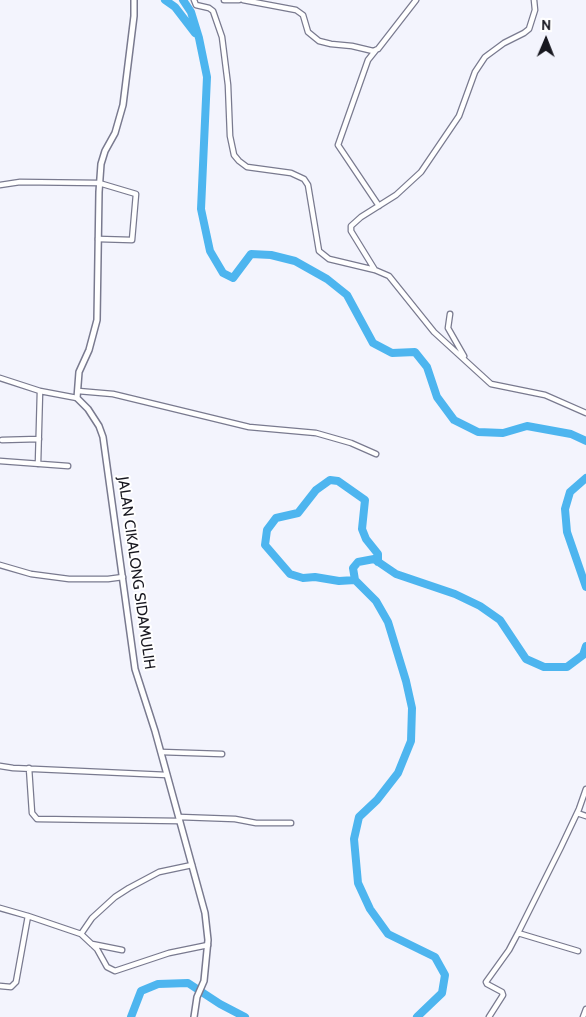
<!DOCTYPE html>
<html>
<head>
<meta charset="utf-8">
<style>
	body { margin:0 }
	#map { position:relative; width:586px; height:1017px; overflow:hidden; background:#f3f4fd; font-family:Cabin,sans-serif }
	canvas { display:block }
	.north { position:absolute; left:521px; top:15px; width:50px; height:50px; -webkit-text-stroke:4px #fff; paint-order:stroke; rotate:1deg; font-size:14px; font-weight:700; line-height:20px; text-align:center; color:#17171f }
	.north::after { content:''; display:block; margin:auto; width:18px; height:22px; background:#17171f; clip-path:polygon(50% 0,100% 100%,50% 72%,0 100%) }
</style>
</head>
<body>
<div id="map">
<canvas width="586" height="1017"></canvas>
<div class="north">N</div>
</div>
<script>
const ctx = document.querySelector('canvas').getContext('2d');
ctx.lineJoin = 'round';
const shape = rows => new Path2D(rows.map(r => 'M' + r).join(''));
function strokePath(path, color, width, dash) { ctx.strokeStyle = color; ctx.lineWidth = width; ctx.lineCap = dash ? 'butt' : 'round'; ctx.setLineDash(dash || []); ctx.stroke(path); }
function write(font, color, halo, rows, align = 'center') {
  ctx.font = font + ' Cabin,sans-serif'; ctx.lineWidth = 4; ctx.setLineDash([]); ctx.textBaseline = 'middle'; ctx.strokeStyle = halo; ctx.fillStyle = color; for (const [text, x, y, turn = 0] of rows) {
    ctx.save(); ctx.translate(x, y); ctx.rotate((+turn || 0) * Math.PI / 180); ctx.textAlign = isNaN(turn) ? turn : align; if (halo) ctx.strokeText(text, 0, 0); ctx.fillText(text, 0, 0); ctx.restore();
  }
}
const river = shape([
	[165,0,175,7,195,33],
	[183,0,191,12,199,38,207,77,201,209,210,251,223,273,233,278,251,254,271,255,295,261,327,279,347,295,373,343,392,353,415,352,427,367,437,397,454,420,478,432,503,433,527,426,571,434,586,441],
	[586,478,570,492,565,509,567,532,586,587],
	[355,580,339,581,315,577,303,578,290,574,265,545,267,530,276,518,298,513,316,490,330,480,338,481,365,500,362,529,366,539,378,554,378,562],
	[131,1017,141,991,158,984,188,983,220,1004,245,1017],
	[417,1017,442,993,445,975,435,957,388,934,370,909,358,883,354,839,359,817,377,800,398,773,411,741,412,708,406,681,388,622,376,601,355,580,353,568,358,562,374,559,396,574,455,594,480,606,500,620,526,659,544,667,567,667,583,655,586,646]
]);
const minor = shape([
	[194,0,196,5,209,8,213,11,222,37,228,85,230,136,234,155,239,161,247,167,291,173,304,179,308,185,319,251,329,259,375,270,389,276,434,332,491,384,545,395,586,413],
	[224,0,239,0],
	[243,0,296,10,303,15,308,32,319,41,331,44,352,46,373,51,378,49,416,0],
	[376,50,368,60,338,145,379,206],
	[0,185,20,182,99,183,136,194,132,240,98,239],
	[375,270,351,231,351,226,361,217,396,195,421,172,459,116,475,72,485,57,504,43,524,33,529,29,535,10,534,0],
	[450,314,448,328,464,356],
	[0,378,40,391,77,398],
	[78,391,113,394,249,427,316,433,351,443,376,454],
	[2,440,39,439],
	[0,461,68,466],
	[38,464,40,391],
	[0,565,31,574,69,579,108,579,123,577],
	[161,752,222,754],
	[0,766,13,768,167,775],
	[29,768,32,813,37,819,179,821],
	[577,813,586,816],
	[179,817,235,819,256,823,291,823],
	[0,908,28,916],
	[518,933,578,951],
	[81,934,92,918,115,897,129,888,159,872,192,865],
	[92,944,122,950],
	[0,986,11,987,16,982,28,916,81,934,97,949,107,967,115,971,169,953,208,945],
	[489,1017,503,995,502,992,487,984,486,982,509,950,518,933,561,847,579,809,586,789],
	[583,1017,586,1009]
]);
const tertiary = shape([
	[134,0,134,16,123,105,115,133,105,151,101,164,99,192,97,320,89,350,79,372,77,398,88,409,99,426,103,437,135,669,155,731,205,913,208,940,204,981,197,997,194,1017]
]);
const streetNames = [
	["JALAN CIKALONG SIDAMULIH",136,573,82]
];
strokePath(river, '#4db5ef', 8);
strokePath(minor, '#797a8f', 7);
strokePath(tertiary, '#797a8f', 8);
strokePath(minor, '#fff', 4.5);
strokePath(tertiary, '#fff', 5);
write('15px', '#17171f', '#fff', streetNames);
</script>
</body>
</html>
